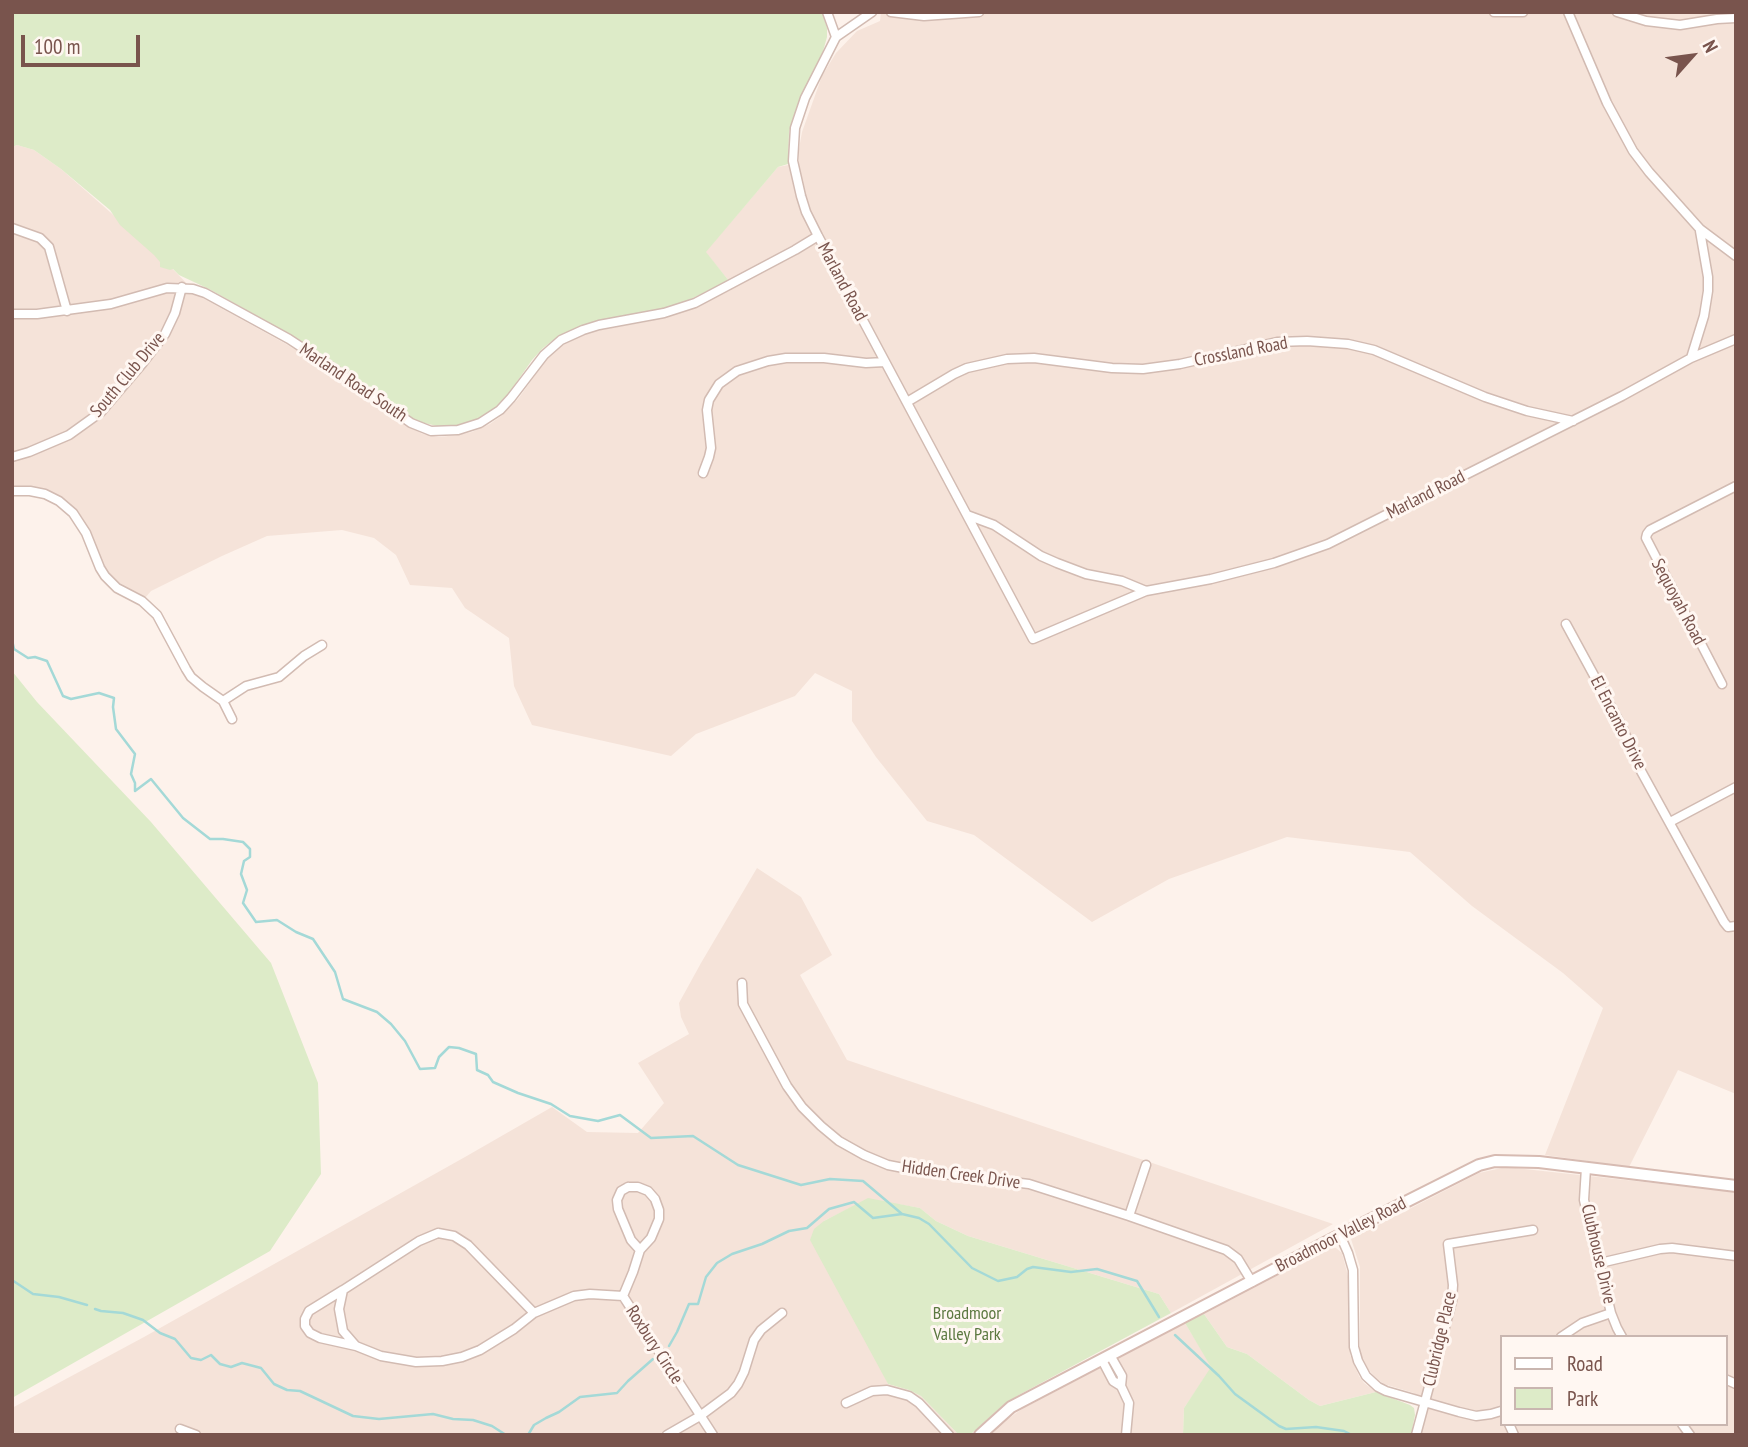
<!DOCTYPE html>
<html>
<head>
<meta charset="utf-8">
<style>
	body { margin:0 }
	#map { position:relative; width:1748px; height:1447px; overflow:hidden; background:#fdf2eb; font-family:"PT Sans Narrow",sans-serif }
	canvas { display:block }
	.frame { position:absolute; inset:0; border:14px solid #79544d; pointer-events:none }
	.legend { position:absolute; left:1500px; top:1335px; width:228px; height:91px; box-sizing:border-box; background:#fff7f2; border:2px solid #c9b6b0; margin:0; padding:9px 12px; list-style:none; font-size:21px; color:#79544d }
	.legend li { display:flex; align-items:center; gap:14px; height:35px }
	.legend b { width:35px; border:2px solid #c9b6b0 }
	.north { position:absolute; left:1657px; top:21px; width:70px; height:70px; -webkit-text-stroke:5px #fff7f2; paint-order:stroke; rotate:62deg; font-size:19px; font-weight:700; line-height:28px; text-align:center; color:#79544d }
	.north::after { content:''; display:block; margin:auto; width:24px; height:32px; background:#79544d; clip-path:polygon(50% 0,100% 100%,50% 72%,0 100%) }
	.scale { position:absolute; left:21px; top:35px; width:119px; height:32px; box-sizing:border-box; border:4px solid #79544d; border-top:0; padding-left:9px; font-size:21px; line-height:24px; white-space:nowrap; color:#79544d; -webkit-text-stroke:5px #fff7f2; paint-order:stroke }
</style>
</head>
<body>
<div id="map">
<canvas width="1748" height="1447"></canvas>
<div class="frame"></div>
<ul class="legend">
<li><b style="height:9px;background:#fff"></b>Road</li>
<li><b style="height:19px;background:#ddebc8"></b>Park</li>
</ul>
<div class="north">N</div>
<div class="scale">100 m</div>
</div>
<script>
const ctx = document.querySelector('canvas').getContext('2d');
ctx.lineJoin = 'round';
function paint(path, color) { ctx.fillStyle = color; ctx.fill(path, 'evenodd'); }
const shape = rows => new Path2D(rows.map(r => 'M' + r).join(''));
function strokePath(path, color, width, dash) { ctx.strokeStyle = color; ctx.lineWidth = width; ctx.lineCap = dash ? 'butt' : 'round'; ctx.setLineDash(dash || []); ctx.stroke(path); }
function write(font, color, halo, rows, align = 'center') {
  ctx.font = font + ' "PT Sans Narrow",sans-serif'; ctx.lineWidth = 6; ctx.setLineDash([]); ctx.textBaseline = 'middle'; ctx.strokeStyle = halo; ctx.fillStyle = color; for (const [text, x, y, turn = 0] of rows) {
    ctx.save(); ctx.translate(x, y); ctx.rotate((+turn || 0) * Math.PI / 180); ctx.textAlign = isNaN(turn) ? turn : align; if (halo) ctx.strokeText(text, 0, 0); ctx.fillText(text, 0, 0); ctx.restore();
  }
}
const residential = shape([
	[881,12,1736,12,1736,1094,1678,1070,1629,1167,1545,1155,1603,1008,1563,973,1472,906,1410,852,1287,837,1169,879,1092,922,974,835,927,821,876,757,852,721,852,691,815,673,795,696,696,734,671,756,532,725,514,686,509,638,465,608,452,588,410,585,396,555,374,538,342,530,267,536,222,556,151,591,145,598,118,582,108,573,102,564,90,532,82,517,64,500,53,493,43,489,12,487,12,147,17,145,34,150,61,169,159,255,199,296,286,344,333,373,404,425,423,434,439,437,458,435,472,432,490,424,501,416,518,399,549,356,560,347,580,336,595,331,650,321,671,315,695,307,731,290,729,281,705,252,778,167,799,163,799,149,802,132,822,76,836,53,857,31,880,21],
	[757,868,801,897,832,955,800,975,847,1060,1333,1224,1171,1313,1159,1294,968,1236,936,1221,920,1208,868,1199,824,1221,888,1384,909,1390,921,1396,959,1435,12,1435,12,1408,144,1337,465,1157,552,1107,587,1132,638,1133,664,1103,638,1063,689,1034,681,1017,679,1003,701,963],
	[1506,1167,1736,1192,1736,1435,1419,1435,1426,1412,1414,1393,1384,1384,1376,1378,1368,1369,1360,1354,1360,1267,1351,1239,1479,1173],
	[1501,1337,1725,1337,1725,1424,1501,1424],
	[1332,1247,1336,1248,1342,1253,1348,1276,1350,1355,1359,1376,1364,1383,1376,1392,1320,1406,1309,1400,1247,1354,1227,1347,1204,1314],
	[1185,1323,1212,1367,1184,1408,1183,1435,990,1435,1002,1423,1022,1409]
]);
const green = shape([
	[12,12,822,12,827,28,827,37,822,55,794,115,789,132,788,164,778,167,706,252,729,281,682,303,645,313,580,326,552,341,543,348,532,360,509,393,488,415,462,425,437,426,416,421,403,413,342,368,285,332,211,290,179,275,173,269,170,270,160,267,160,262,154,255,120,225,110,210,61,169,34,150,17,145,12,147],
	[12,671,37,702,151,822,271,963,318,1083,321,1174,270,1251,12,1398],
	[868,1198,920,1208,936,1221,968,1236,1159,1294,1171,1313,1017,1396,1003,1405,970,1435,959,1435,921,1396,909,1390,888,1384,810,1240,814,1229,824,1221],
	[1204,1314,1227,1347,1247,1354,1309,1400,1320,1406,1376,1392,1410,1405,1414,1408,1415,1415,1411,1435,1183,1435,1184,1408,1211,1367,1185,1323]
]);
const stream = shape([
	[12,640,14,649,28,658,35,657,47,661,63,696,71,699,99,693,114,698,113,707,116,729,135,754,131,774,135,783,135,791,151,779,183,818,210,839,223,839,243,842,250,849,250,857,244,861,241,874,247,890,243,903,256,922,277,920,296,932,313,939,335,972,343,999,377,1012,391,1024,405,1041,420,1069,435,1068,439,1057,449,1047,459,1048,476,1054,477,1070,488,1075,493,1082,518,1093,551,1104,570,1116,598,1121,620,1115,651,1138,693,1136,738,1165,801,1185,830,1179,863,1181,902,1214,919,1218,929,1224,972,1268,998,1281,1017,1277,1027,1269,1033,1267,1071,1272,1097,1269,1137,1281,1159,1317],
	[12,1280,33,1294,59,1297,87,1305],
	[95,1309,101,1311,123,1313,143,1320,160,1333,175,1339,191,1358,201,1360,211,1355,220,1364,231,1367,242,1363,261,1368,274,1384,287,1390,300,1391,353,1416,379,1419,433,1414,453,1419,473,1420,492,1426,506,1435],
	[1175,1335,1219,1376,1235,1394,1279,1426,1286,1429,1316,1427,1344,1431,1352,1435],
	[669,1346,677,1332,689,1304,698,1304,706,1277,717,1263,732,1254,762,1244,789,1231,807,1228,829,1209,854,1202,873,1218,902,1214],
	[528,1435,534,1425,546,1418,559,1412,580,1397,617,1393,628,1381,653,1359]
]);
const street = shape([
	[827,12,836,37],
	[891,12,924,16,979,12],
	[1494,12,1523,12],
	[1568,12,1607,103,1633,151,1649,172,1700,229,1736,256],
	[1617,12,1646,21,1680,25,1717,19,1736,18],
	[836,37,805,98,795,128,793,161,801,196,806,212,818,236,1033,639,1146,591,1211,579,1274,563,1328,544,1622,396,1691,358,1736,339],
	[836,37,872,12],
	[12,228,40,238,49,247,67,311],
	[12,314,37,314,111,304,167,288,193,289,205,293,289,339,327,364,411,423,431,431,458,430,480,423,500,410,511,398,544,355,561,340,583,330,599,325,664,313,695,303,795,250,818,236],
	[1691,358,1704,316,1708,291,1708,277,1700,231],
	[907,402,954,374,967,368,1007,359,1034,358,1112,368,1143,369,1180,364,1277,342,1307,341,1348,344,1374,350,1485,397,1527,411,1573,421],
	[12,457,29,452,69,435,101,412,142,364,165,334,175,313,182,287],
	[703,473,709,457,711,448,707,410,709,400,719,384,737,371,768,361,786,358,824,358,866,363,885,362],
	[12,491,30,491,45,494,59,501,73,513,86,533,100,568,105,576,117,588,142,601,157,615,186,669,191,677,203,687,223,701,232,719],
	[967,515,994,525,1041,556,1057,563,1086,574,1122,581,1146,591],
	[1566,624,1622,727,1641,771,1724,922,1728,927,1736,926],
	[1722,684,1646,538,1647,534,1650,530,1736,486],
	[223,701,246,686,279,677,304,656,322,645],
	[1670,822,1736,787],
	[742,983,743,1004,787,1086,802,1107,821,1126,839,1141,864,1155,888,1165,919,1171,1029,1184,1129,1216,1226,1250,1238,1259,1252,1282],
	[1586,1168,1584,1200,1611,1313,1617,1328,1622,1337],
	[628,1187,638,1187,648,1191,655,1199,659,1210,659,1219,651,1238,640,1250,631,1240,618,1209,617,1200,621,1191,628,1187],
	[1129,1216,1146,1165],
	[438,1233,454,1236,468,1245,534,1313,514,1329,480,1350,462,1357,442,1361,416,1362,381,1356,356,1346,343,1331,339,1309,343,1290,419,1241,438,1233],
	[1340,1235,1348,1253,1353,1270,1354,1347,1358,1361,1366,1376,1378,1387,1386,1391,1459,1412,1476,1416,1491,1414,1501,1411],
	[1600,1263,1660,1249,1672,1248,1736,1256],
	[343,1290,309,1311,305,1319,305,1326,310,1333,320,1338,356,1346],
	[623,1296,633,1272,640,1250],
	[534,1313,574,1296,590,1294,623,1296,713,1435],
	[1561,1337,1582,1323,1611,1313],
	[1110,1355,1122,1376,1121,1386,1129,1403,1126,1435],
	[1102,1360,1113,1381,1121,1386],
	[1725,1379,1736,1384],
	[846,1403,872,1391,887,1390,909,1396,919,1403,949,1435],
	[1509,1424,1514,1435],
	[1682,1424,1690,1435],
	[180,1429,196,1435],
	[667,1435,700,1416,731,1393,738,1384,744,1372,754,1340,761,1330,782,1313],
	[1416,1435,1452,1301,1453,1285,1448,1244,1533,1230]
]);
const secondary = shape([
	[980,1435,1011,1407,1032,1396,1340,1235,1479,1165,1495,1161,1539,1162,1736,1186]
]);
const streetNames = [
	["Marland Road",842,282,62],
	["Crossland Road",1241,352,-11],
	["South Club Drive",128,375,-50],
	["Marland Road South",353,383,34],
	["Marland Road",1426,495,-27],
	["Sequoyah Road",1678,602,62],
	["El Encanto Drive",1618,723,63],
	["Hidden Creek Drive",961,1175,8],
	["Broadmoor Valley Road",1341,1235,-27],
	["Clubhouse Drive",1598,1254,77],
	["Clubridge Place",1440,1339,-77],
	["Roxbury Circle",654,1345,57]
];
const parkNames = [
	["Broadmoor",967,1314],
	["Valley Park",967,1335]
];
paint(residential, '#f5e3d9');
paint(green, '#ddebc8');
strokePath(stream, '#a4d9d7', 2.5);
strokePath(street, '#d2bbb2', 11);
strokePath(secondary, '#d7bbb2', 14);
strokePath(street, '#fff', 8);
strokePath(secondary, '#fff', 10);
write('18px', '#79544d', '#fff7f2', streetNames);
write('18px', '#5c7941', '#fff7f2', parkNames);
</script>
</body>
</html>
